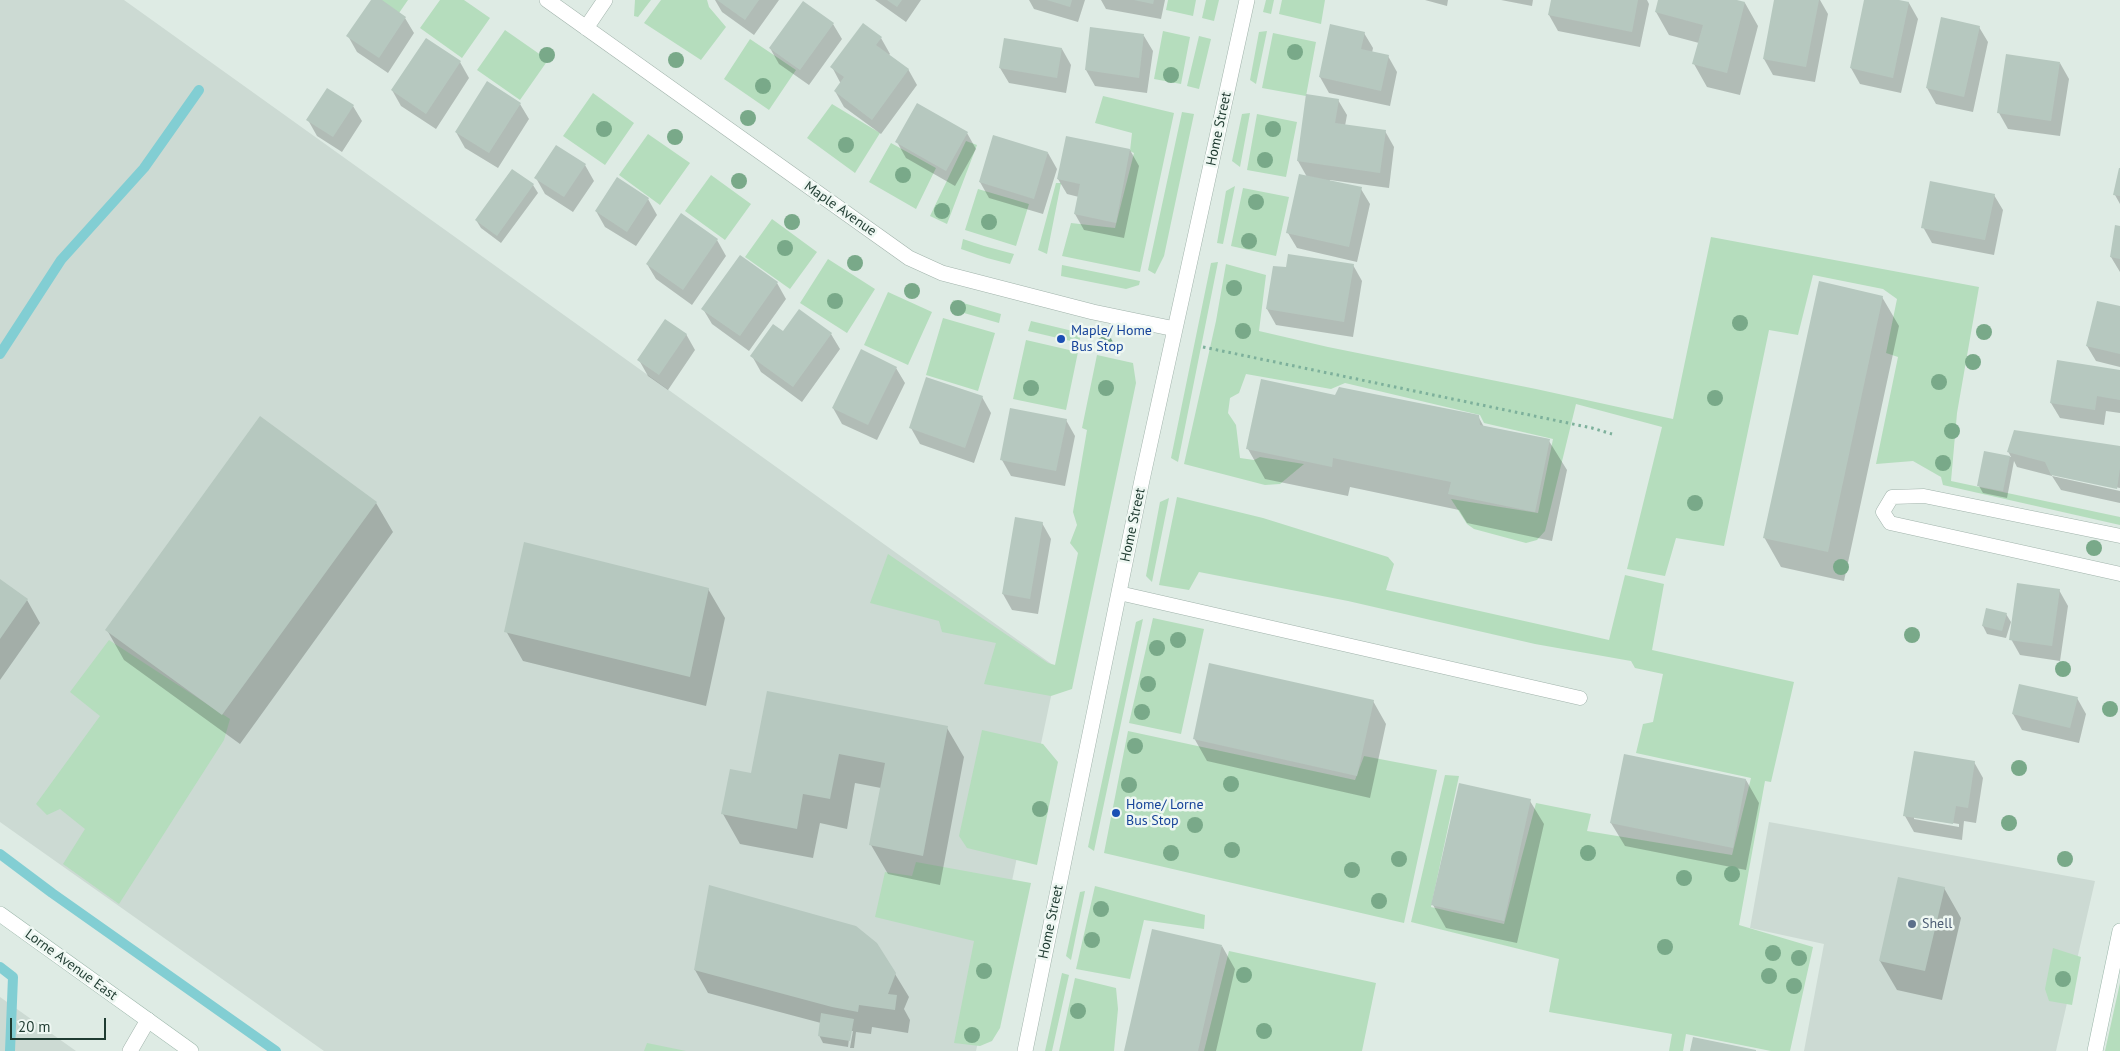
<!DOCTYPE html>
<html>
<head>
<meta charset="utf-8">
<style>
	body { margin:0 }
	#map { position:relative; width:2120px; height:1051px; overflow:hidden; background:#deebe4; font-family:"PT Sans",sans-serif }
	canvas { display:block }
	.scale { position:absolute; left:10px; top:1018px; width:96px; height:22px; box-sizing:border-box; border:2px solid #1f3b31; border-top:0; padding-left:6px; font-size:15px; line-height:18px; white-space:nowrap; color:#1f3b31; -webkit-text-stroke:4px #eef7f2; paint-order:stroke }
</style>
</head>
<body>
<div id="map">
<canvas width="2120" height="1051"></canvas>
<div class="scale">20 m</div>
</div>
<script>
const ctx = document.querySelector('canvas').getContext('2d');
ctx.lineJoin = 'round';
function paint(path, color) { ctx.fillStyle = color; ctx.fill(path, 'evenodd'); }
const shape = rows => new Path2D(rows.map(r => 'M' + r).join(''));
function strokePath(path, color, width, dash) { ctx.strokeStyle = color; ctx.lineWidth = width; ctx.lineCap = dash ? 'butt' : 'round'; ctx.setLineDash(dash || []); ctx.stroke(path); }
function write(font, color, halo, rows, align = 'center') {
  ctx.font = font + ' "PT Sans",sans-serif'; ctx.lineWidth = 5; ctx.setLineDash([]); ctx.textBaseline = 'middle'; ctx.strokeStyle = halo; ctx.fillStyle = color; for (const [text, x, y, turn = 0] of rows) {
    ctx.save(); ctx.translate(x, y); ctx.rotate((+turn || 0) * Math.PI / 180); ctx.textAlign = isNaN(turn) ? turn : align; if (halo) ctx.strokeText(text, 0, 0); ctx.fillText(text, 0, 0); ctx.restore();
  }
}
const built = shape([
	[0,0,124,0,1057,668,976,1051,324,1051,0,822],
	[1769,822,2095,881,2056,1051,1804,1051,1824,944,1750,928],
	[0,997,76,1051,0,1051]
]);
const green = shape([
	[380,0,408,0,399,13],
	[440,0,464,0,490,18,462,58,420,28],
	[635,0,651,0,638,17,634,16],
	[661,0,707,0,709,7,726,27,701,60,644,23],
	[1168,0,1196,0,1193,16,1166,10],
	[1206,0,1219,0,1214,21,1202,18],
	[1266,0,1274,0,1271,14,1263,12],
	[1282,0,1325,0,1321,24,1279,14],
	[505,30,548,60,520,100,477,70],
	[1163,31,1190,37,1181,84,1154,79],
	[1267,31,1256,84,1250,80,1259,32],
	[1273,33,1316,42,1306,96,1262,88],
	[1199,36,1211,39,1199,89,1187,86],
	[750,39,796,70,769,110,724,79],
	[593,93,634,123,605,165,563,136],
	[1103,96,1174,113,1140,272,1062,256,1071,223,1115,228,1134,153,1130,151,1132,133,1095,123],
	[832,104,880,133,855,173,807,138],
	[1182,112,1194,114,1164,256,1155,274,1148,270],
	[1250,113,1240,167,1232,161,1242,114],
	[1257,114,1297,122,1286,177,1247,170],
	[648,134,690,163,660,205,619,175],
	[966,141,977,145,947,224,930,216],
	[891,143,936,168,916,209,869,182],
	[711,175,751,204,725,240,685,211],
	[1056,183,1061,183,1047,254,1038,250],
	[1235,186,1223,244,1217,243,1226,191],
	[1243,188,1289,197,1276,256,1231,246],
	[978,189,1029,204,1016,246,965,230],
	[772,219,817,252,790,289,745,257],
	[1711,237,1979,287,1957,413,1951,481,2120,517,2120,525,1943,485,1941,477,1913,461,1876,464,1898,357,1886,353,1897,299,1883,289,1813,275,1798,335,1769,330,1724,546,1676,538,1665,576,1627,569,1662,427,1576,404,1545,531,1537,540,1526,543,1474,529,1467,524,1451,499,1538,513,1553,439,1484,423,1480,415,1345,383,1331,389,1246,374,1239,393,1230,398,1228,413,1236,425,1240,458,1254,460,1260,457,1304,464,1280,484,1265,485,1184,464,1216,321,1226,264,1266,275,1259,331,1328,347,1536,389,1673,419],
	[963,239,984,246,1014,254,1010,264,987,258,961,249],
	[828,259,875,289,847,333,800,303],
	[1218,262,1178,462,1171,458,1211,263],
	[1062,265,1140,281,1139,285,1126,289,1061,276],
	[888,292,932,312,908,365,864,345],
	[953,300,1001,314,999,323,950,309],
	[943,318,995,333,978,391,926,375],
	[1031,321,1081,333,1079,343,1028,331],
	[1026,340,1078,352,1066,410,1013,399],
	[1097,355,1133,363,1136,383,1072,689,1051,696,984,684,996,643,942,632,939,621,870,603,888,554,1048,663,1055,665,1078,553,1070,543,1077,525,1073,512,1087,430,1082,428],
	[1177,497,1263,518,1388,557,1394,564,1386,590,1609,640,1625,575,1664,584,1652,650,1794,682,1771,782,1765,781,1739,925,1813,947,1790,1051,1771,1051,1686,1034,1683,1051,1669,1051,1672,1034,1549,1012,1559,959,1411,922,1445,775,1459,776,1431,907,1504,924,1536,803,1591,814,1587,831,1732,855,1751,778,1636,753,1643,724,1653,722,1663,674,1635,668,1631,661,1535,644,1348,601,1199,572,1189,590,1159,585],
	[1169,498,1152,582,1146,576,1160,502],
	[1153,618,1204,629,1181,734,1129,723],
	[1143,619,1094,851,1088,847,1136,622],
	[109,640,230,719,224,740,119,904,63,864,85,829,60,809,47,815,36,804,100,716,70,692],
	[982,730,1043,744,1058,762,1037,865,967,848,959,836],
	[1128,731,1355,780,1364,756,1437,770,1404,923,1104,853],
	[916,862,1031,883,1000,1028,992,1041,980,1046,954,1043,974,941,875,917,885,872,912,876],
	[1095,886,1205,915,1204,929,1144,920,1130,979,1076,969],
	[1085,891,1071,960,1066,956,1080,892],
	[2053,948,2081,957,2072,1005,2049,1001,2045,989],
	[1229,951,1376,983,1362,1051,1204,1051],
	[1062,973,1069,975,1052,1051,1045,1051],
	[1075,978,1116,988,1118,1009,1114,1051,1059,1051],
	[2120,983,2120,1051,2105,1051],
	[647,1043,686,1051,644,1051]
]);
const shadow = shape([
	[372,0,379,0,405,18,414,33,388,73,357,52,348,36],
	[715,0,779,0,754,35,722,12],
	[875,0,921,0,906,22],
	[1029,0,1085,0,1078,22,1034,9],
	[1101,0,1165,0,1161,19,1106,9],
	[1425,0,1448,0,1447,6],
	[1501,0,1533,0,1532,6],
	[1553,0,1647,0,1649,4,1640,47,1558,31,1549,15],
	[1659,0,1732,0,1745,3,1758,26,1740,95,1707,87,1694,64,1699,43,1669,35,1656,12],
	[1775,0,1820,0,1828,14,1815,82,1773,75,1764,59],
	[1866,0,1893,0,1909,3,1918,19,1901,93,1860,84,1851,68],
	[833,24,842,39,809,85,779,64,770,48],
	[1979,27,1988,42,1973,112,1936,104,1927,88],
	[1091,28,1144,36,1153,51,1147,93,1095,86,1086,70],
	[1364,33,1373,48,1372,53,1388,56,1397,72,1390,106,1329,93,1320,77],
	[881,38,890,54,889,55,908,69,917,85,881,134,844,107,835,91,841,84,832,67],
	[426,39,460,62,469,78,436,129,401,106,392,90],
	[1062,49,1071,65,1066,93,1009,83,1000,68],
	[2060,63,2069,79,2060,136,2008,129,1999,113],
	[1338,100,1347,115,1345,126,1385,131,1394,147,1389,188,1330,180,1329,182,1361,189,1370,204,1357,262,1297,248,1288,233,1307,177,1298,161],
	[520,104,529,119,498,168,465,148,456,132],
	[353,106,362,121,342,152,317,136,308,120],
	[967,133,976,149,955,186,906,158,897,142],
	[1130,150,1139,166,1124,238,1084,230,1075,214,1079,197,1067,194,1058,179],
	[1048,153,1057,169,1043,214,989,198,980,182],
	[585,165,594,181,573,212,545,194,536,178],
	[512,170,533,185,538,193,501,243,481,228,476,220],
	[2120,170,2120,204,2115,195],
	[1994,195,2003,210,1994,255,1932,243,1923,227],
	[648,199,657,215,636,246,605,227,596,211],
	[2120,227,2120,272,2111,257],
	[717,240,726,256,692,305,656,279,647,264],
	[740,257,777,283,786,299,749,351,712,324,703,309],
	[1353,265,1362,281,1353,337,1276,325,1267,309,1287,269],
	[1882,297,1899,326,1844,581,1781,567,1764,537],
	[2120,308,2120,367,2096,361,2087,346],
	[784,333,831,334,840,349,802,402,761,372,752,356],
	[686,334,695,350,668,390,648,376,639,360],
	[896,368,905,383,877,440,842,424,833,408],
	[2120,371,2120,413,2106,411,2104,425,2060,418,2051,403],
	[1336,396,1478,416,1484,427,1549,441,1567,470,1552,541,1467,523,1459,510,1350,487,1348,496,1265,479,1248,449],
	[982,397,991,413,974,463,920,444,911,428],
	[1066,420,1075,436,1065,486,1011,476,1002,460],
	[2120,447,2120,488,2052,474,2052,476,2017,467,2014,461,2007,498,1983,493,1979,486,1985,452,2011,457,2008,451],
	[2052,476,2120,491,2120,503,2061,490],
	[376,503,393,532,240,744,124,660,107,630],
	[1042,523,1051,539,1038,614,1012,610,1003,594],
	[0,581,27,600,40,623,0,680],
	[708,589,725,618,706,706,523,661,506,631],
	[2059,590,2068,606,2060,661,2020,655,2011,639],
	[2006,614,2011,622,2006,638,1987,634,1983,626],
	[2020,685,2077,698,2086,714,2079,743,2022,730,2013,714],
	[1373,701,1386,724,1370,798,1207,761,1194,738],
	[947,728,964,757,940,885,888,874,871,845,881,788,855,783,847,829,820,823,813,858,740,844,723,814,752,775],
	[1974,762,1983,778,1976,823,1964,821,1962,840,1914,832,1905,816],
	[1914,817,1959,824,1959,827,1914,819],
	[1746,780,1759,803,1746,870,1625,846,1611,823],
	[1530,801,1544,824,1517,943,1446,928,1433,905],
	[1944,888,1961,918,1942,1000,1897,990,1880,961],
	[1222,946,1235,969,1216,1051,1126,1051],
	[695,970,895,974,909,997,904,1009,910,1020,908,1033,872,1027,871,1034,856,1032,854,1048,850,1048,853,1031,850,1031,848,1047,823,1043,819,1035,821,1023,708,993]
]);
const stream = shape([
	[0,354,61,260,144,168,199,90],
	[0,854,52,893,276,1051],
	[0,967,13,977,10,1051]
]);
const building = shape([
	[371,0,382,0,406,17,379,58,346,36],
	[717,0,759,0,745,20],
	[887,0,902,0,897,7],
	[1047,0,1072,0,1070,7],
	[1134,0,1154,0,1153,4],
	[1551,0,1638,0,1632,32,1548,15],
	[1658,0,1737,0,1745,2,1727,73,1692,64,1703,25,1655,12],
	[1774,0,1819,0,1806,67,1763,59],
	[1864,0,1899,0,1909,2,1893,78,1850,68],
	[803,1,834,23,800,70,769,48],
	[1941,17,1980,26,1964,97,1926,88],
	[863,23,882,37,876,45,909,69,872,120,834,91,844,77,830,67],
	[1330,24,1365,32,1361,49,1389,55,1381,91,1319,77],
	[1090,27,1144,34,1139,78,1085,70],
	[426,38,461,61,426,114,391,90],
	[1004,38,1062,48,1057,78,999,68],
	[2006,54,2060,62,2051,121,1997,113],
	[487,81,521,103,489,153,455,132],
	[327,88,354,105,333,137,306,120],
	[1306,94,1339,99,1335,123,1386,130,1380,173,1297,161],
	[917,103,968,132,946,171,895,142],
	[993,135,1048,152,1034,199,979,182],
	[1066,136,1130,149,1116,223,1074,214,1080,184,1057,179],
	[556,145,586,164,564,197,534,178],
	[2119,168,2120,168,2120,196,2113,195],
	[512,169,534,184,497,236,475,220],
	[1299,174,1362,187,1349,247,1286,233],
	[617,177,649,198,627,232,595,211],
	[1930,181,1995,194,1985,240,1921,228],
	[681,213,718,239,683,290,646,264],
	[2115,225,2120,226,2120,259,2110,257],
	[1288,254,1354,264,1344,322,1266,309,1273,266,1286,267],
	[740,255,778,282,740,336,701,309],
	[1819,281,1883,296,1828,552,1763,538],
	[2097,301,2120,306,2120,354,2086,346],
	[799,309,832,333,793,387,750,356,773,324,783,331],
	[665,319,687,334,659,375,637,360],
	[861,349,897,367,868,425,832,408],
	[2057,360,2120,370,2120,400,2097,396,2095,410,2050,403],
	[926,377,983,396,965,448,909,428],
	[1261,379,1335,395,1339,387,1479,415,1480,425,1550,439,1535,512,1448,494,1451,482,1333,458,1332,467,1246,449],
	[1010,408,1067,419,1056,471,1000,460],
	[260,416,377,502,222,715,105,630],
	[2014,430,2120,446,2120,468,2117,489,2051,475,2045,462,2007,452],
	[1984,451,2010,456,2003,491,1977,486],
	[1015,517,1043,522,1030,599,1002,594],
	[524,542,709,588,690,677,504,632],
	[0,579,28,599,0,639],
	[2017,583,2060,589,2052,646,2009,640],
	[1986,608,2007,613,2002,631,1982,626],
	[1209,663,1374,700,1357,776,1193,739],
	[2019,684,2078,697,2070,728,2012,714],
	[767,691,948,726,923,856,869,845,885,763,839,754,830,799,803,794,797,829,721,814,730,769,751,773],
	[1914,751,1975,761,1968,808,1956,806,1953,824,1903,816],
	[1624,754,1746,779,1733,848,1610,823],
	[1459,783,1531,799,1504,921,1431,905],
	[1898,877,1945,887,1925,971,1879,961],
	[709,885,856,926,877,943,896,973,888,994,897,995,895,1010,859,1005,858,1012,832,1007,694,970],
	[1152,929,1222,945,1198,1051,1124,1051],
	[821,1013,854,1019,850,1041,818,1036],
	[1693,1037,1756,1050,1756,1051,1690,1051]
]);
const path = shape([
	[1203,347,1592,428,1612,434]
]);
const service = shape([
	[2120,536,1924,496,1892,497,1883,512,1890,523,2120,574],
	[1119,593,1580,698]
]);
const minor = shape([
	[547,0,909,258,942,273,1093,312,1175,329],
	[586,28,605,0],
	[130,1051,148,1020],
	[1025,1051,1142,480,1247,0]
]);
const secondary = shape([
	[0,914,191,1051],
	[2095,1051,2120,931]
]);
const trees = [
	[1295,52],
	[547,55],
	[676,60],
	[1171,75],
	[763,86],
	[748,118],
	[604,129],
	[1273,129],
	[675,137],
	[846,145],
	[1265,160],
	[903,175],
	[739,181],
	[1256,202],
	[942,211],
	[792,222],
	[989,222],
	[1249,241],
	[785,248],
	[855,263],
	[1234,288],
	[912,291],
	[835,301],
	[958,308],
	[1740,323],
	[1243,331],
	[1984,332],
	[1105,344],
	[1973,362],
	[1939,382],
	[1031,388],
	[1106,388],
	[1715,398],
	[1952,431],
	[1943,463],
	[1695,503],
	[2094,548],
	[1841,567],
	[1912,635],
	[1178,640],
	[1157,648],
	[2063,669],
	[1148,684],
	[2110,709],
	[1142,712],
	[1135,746],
	[2019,768],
	[1231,784],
	[1129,785],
	[1040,809],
	[2009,823],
	[1195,825],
	[1232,850],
	[1171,853],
	[1588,853],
	[1399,859],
	[2065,859],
	[1352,870],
	[1732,874],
	[1684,878],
	[1379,901],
	[1101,909],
	[1092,940],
	[1665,947],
	[1773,953],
	[1799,958],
	[984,971],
	[1244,975],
	[1769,976],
	[2063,979],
	[1794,986],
	[1078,1011],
	[1264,1031],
	[972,1035]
];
const markers = [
	[1061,339,5,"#1a4fb4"],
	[1116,813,5,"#1a4fb4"],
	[1912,924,5,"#5c6f8a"]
];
const streetNames = [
	["Home Street",1219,129,-78],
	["Maple Avenue",840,209,35],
	["Home Street",1133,525,-78],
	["Home Street",1051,922,-78],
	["Lorne Avenue East",71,965,36]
];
const transitNames = [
	["Maple/ Home",1071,331],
	["Bus Stop",1071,347],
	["Home/ Lorne",1126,805],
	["Bus Stop",1126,821]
];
const serviceNames = [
	["Shell",1922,924]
];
paint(built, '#ccdad3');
paint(green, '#b5ddbd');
paint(shadow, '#0003');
strokePath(stream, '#82ced3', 10);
paint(building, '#b6c8bf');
strokePath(service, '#a1b3ab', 15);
strokePath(minor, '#a1b3ab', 16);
strokePath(secondary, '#9db7ab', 16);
strokePath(path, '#7db09b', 3, [2.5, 4]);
strokePath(service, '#fff', 14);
strokePath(minor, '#fff', 15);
strokePath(secondary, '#fff', 15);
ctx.fillStyle = '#79a989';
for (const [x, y] of trees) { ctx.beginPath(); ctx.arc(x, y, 8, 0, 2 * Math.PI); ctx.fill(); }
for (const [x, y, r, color] of markers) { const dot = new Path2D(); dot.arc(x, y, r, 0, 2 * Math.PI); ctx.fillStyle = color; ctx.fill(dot); strokePath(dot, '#eef7f2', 2); }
write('14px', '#1f3b31', '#eef7f2', streetNames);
write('14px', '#164399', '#eef7f2', transitNames, 'left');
write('14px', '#4e5e75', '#eef7f2', serviceNames, 'left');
</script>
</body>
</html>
